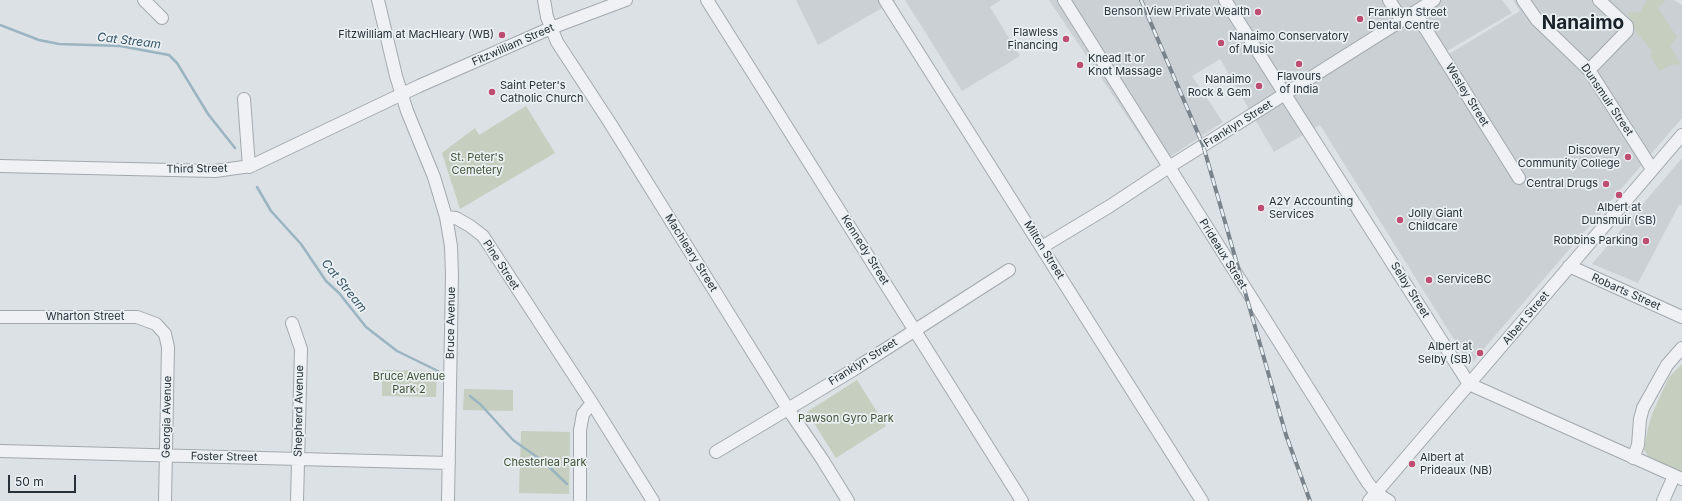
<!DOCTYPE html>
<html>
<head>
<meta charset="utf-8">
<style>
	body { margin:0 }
	#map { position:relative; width:1682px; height:501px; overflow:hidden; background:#dce1e5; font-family:Inter,sans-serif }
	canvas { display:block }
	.scale { position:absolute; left:8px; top:475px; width:68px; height:18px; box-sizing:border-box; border:2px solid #283139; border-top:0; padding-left:5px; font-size:12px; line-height:14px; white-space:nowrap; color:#283139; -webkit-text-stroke:3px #ebf0f3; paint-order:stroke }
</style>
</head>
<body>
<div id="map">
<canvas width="1682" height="501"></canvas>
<div class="scale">50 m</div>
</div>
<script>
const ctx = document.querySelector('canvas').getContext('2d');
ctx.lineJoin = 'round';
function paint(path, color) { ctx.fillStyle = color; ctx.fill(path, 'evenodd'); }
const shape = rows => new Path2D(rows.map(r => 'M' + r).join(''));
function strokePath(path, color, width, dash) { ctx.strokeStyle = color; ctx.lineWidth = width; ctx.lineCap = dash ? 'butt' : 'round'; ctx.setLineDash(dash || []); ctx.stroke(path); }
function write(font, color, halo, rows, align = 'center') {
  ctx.font = font + ' Inter,sans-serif'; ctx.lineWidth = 3.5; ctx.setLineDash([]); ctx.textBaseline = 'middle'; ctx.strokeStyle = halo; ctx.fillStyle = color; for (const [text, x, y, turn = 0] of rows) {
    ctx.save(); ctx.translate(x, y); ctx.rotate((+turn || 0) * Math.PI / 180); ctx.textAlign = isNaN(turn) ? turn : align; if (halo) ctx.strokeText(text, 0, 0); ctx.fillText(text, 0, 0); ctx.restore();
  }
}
const built = shape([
	[796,0,896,0,818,45],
	[905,0,1001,0,990,7,1020,56,962,91],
	[1049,0,1502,0,1512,13,1447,51,1449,54,1520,11,1513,0,1674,0,1682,5,1682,118,1470,365,1320,125,1274,152,1220,59,1192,76,1223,122,1159,164],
	[1682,158,1682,205,1679,205,1638,283,1592,264]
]);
const green = shape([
	[1647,0,1666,0,1658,8,1677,37,1670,45,1681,65,1673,64,1659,71,1651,57,1652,51,1636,32,1628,13,1640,12],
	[526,106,555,153,460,209,442,153,475,128,479,135],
	[1682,364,1682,473,1650,459,1644,450,1648,428,1652,414,1669,377],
	[382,370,437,371,436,397,382,396],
	[857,380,886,426,836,458,807,412],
	[464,389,513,390,513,411,463,410],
	[521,431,570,432,569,494,519,493]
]);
const stream = shape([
	[0,25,39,40,59,44,120,46,169,55,177,63,208,114,235,148],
	[257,187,271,211,301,244,326,281,339,293,366,327,397,351,438,371],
	[470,396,481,405,513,440,544,462,567,484]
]);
const minor = shape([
	[144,0,162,18],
	[378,0,396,76,407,111,434,177,446,217,451,246,452,275,448,501],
	[544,0,547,17,557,42,610,123,788,409,822,459,848,501],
	[707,0,1022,501],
	[885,0,1202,501],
	[1064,0,1368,483,1376,493,1389,501],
	[1225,0,1469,384,1682,479],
	[1389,0,1402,20],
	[1523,0,1537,20,1589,70,1652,169],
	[1415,12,1519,178],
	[1589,70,1627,31,1627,26,1599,0],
	[244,99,249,167],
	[0,166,215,171,251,166,419,86,551,28,626,0],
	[446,217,456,218,470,226,483,236,592,403,653,501],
	[1042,247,1110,206,1169,167,1434,0],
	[1569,266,1682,317],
	[0,317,137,317,156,324,165,334,168,347,165,501],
	[292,323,301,349,297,501],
	[0,451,449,463],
	[716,452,853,370,1009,270],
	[1633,458,1638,445,1640,419,1643,408,1667,365,1682,348],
	[580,501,580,430,583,414,592,403],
	[1369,501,1682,135],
	[1663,501,1674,476]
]);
const rail = shape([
	[1141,0,1203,145,1286,435,1310,501]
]);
const markers = [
	[1258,12,4,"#bd4e71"],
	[1360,19,4,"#bd4e71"],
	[502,35,4,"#bd4e71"],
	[1066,39,4,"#bd4e71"],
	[1221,43,4,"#bd4e71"],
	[1299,64,4,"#bd4e71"],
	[1080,65,4,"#bd4e71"],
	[1259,86,4,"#bd4e71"],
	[492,92,4,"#bd4e71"],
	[1628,157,4,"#bd4e71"],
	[1606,184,4,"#bd4e71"],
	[1619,195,4,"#bd4e71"],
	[1261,208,4,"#bd4e71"],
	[1400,220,4,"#bd4e71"],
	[1646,241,4,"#bd4e71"],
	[1429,280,4,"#bd4e71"],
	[1480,353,4,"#bd4e71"],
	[1412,464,4,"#bd4e71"]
];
const poiNames = [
	["Benson View Private Wealth",1250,12],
	["Franklyn Street",1368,13,"left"],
	["Dental Centre",1368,26,"left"],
	["Flawless",1058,33],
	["Financing",1058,46],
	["Fitzwilliam at MacHleary (WB)",494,35],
	["Nanaimo Conservatory",1229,37,"left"],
	["of Music",1229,50,"left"],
	["Knead It or",1088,59,"left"],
	["Knot Massage",1088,72,"left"],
	["Flavours",1299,77,"center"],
	["of India",1299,90,"center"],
	["Nanaimo",1251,80],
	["Rock & Gem",1251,93],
	["Saint Peter's",500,86,"left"],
	["Catholic Church",500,99,"left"],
	["Discovery",1620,151],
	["Community College",1620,164],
	["Central Drugs",1598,184],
	["A2Y Accounting",1269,202,"left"],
	["Services",1269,215,"left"],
	["Albert at",1619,208,"center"],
	["Dunsmuir (SB)",1619,221,"center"],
	["Jolly Giant",1408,214,"left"],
	["Childcare",1408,227,"left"],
	["Robbins Parking",1638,241],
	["ServiceBC",1437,280,"left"],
	["Albert at",1472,347],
	["Selby (SB)",1472,360],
	["Albert at",1420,458,"left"],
	["Prideaux (NB)",1420,471,"left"]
];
const streetNames = [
	["Fitzwilliam Street",513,45,-24],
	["Wesley Street",1467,95,58],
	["Dunsmuir Street",1607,100,56],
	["Franklyn Street",1238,124,-32],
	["Third Street",197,169,-1],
	["Kennedy Street",865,250,58],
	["Milton Street",1044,250,58],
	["Machleary Street",691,253,58],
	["Prideaux Street",1223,254,58],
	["Pine Street",501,265,57],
	["Selby Street",1410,290,58],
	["Robarts Street",1626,292,24],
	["Wharton Street",85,317],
	["Albert Street",1526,318,-50],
	["Bruce Avenue",451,323,-89],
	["Franklyn Street",863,362,-32],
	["Shepherd Avenue",299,411,-89],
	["Georgia Avenue",167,417,-89],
	["Foster Street",224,457,1]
];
const parkNames = [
	["St. Peter's",477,158],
	["Cemetery",477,171],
	["Bruce Avenue",409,377],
	["Park 2",409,390],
	["Pawson Gyro Park",846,419],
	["Chesterlea Park",545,463]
];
const waterNames = [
	["Cat Stream",129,41,7],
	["Cat Stream",344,286,51]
];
const townNames = [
	["Nanaimo",1583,23]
];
paint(built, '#cbd0d5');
paint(green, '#c5cebf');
strokePath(stream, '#9bb4c1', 2.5);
strokePath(minor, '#a2a9ae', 14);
strokePath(minor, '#eff1f4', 12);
strokePath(rail, '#78838c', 4);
strokePath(rail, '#ebf0f3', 2.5, [8]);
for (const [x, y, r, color] of markers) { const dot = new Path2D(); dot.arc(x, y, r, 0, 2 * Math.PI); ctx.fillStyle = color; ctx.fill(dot); strokePath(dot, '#ebf0f3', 1.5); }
write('11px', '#283139', '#ebf0f3', poiNames, 'right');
write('11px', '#283139', '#ebf0f3', streetNames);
write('11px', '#415337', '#ebf0f3', parkNames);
write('italic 12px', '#375568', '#ebf0f3', waterNames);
write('bold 19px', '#1a222a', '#ebf0f3', townNames);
</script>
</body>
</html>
